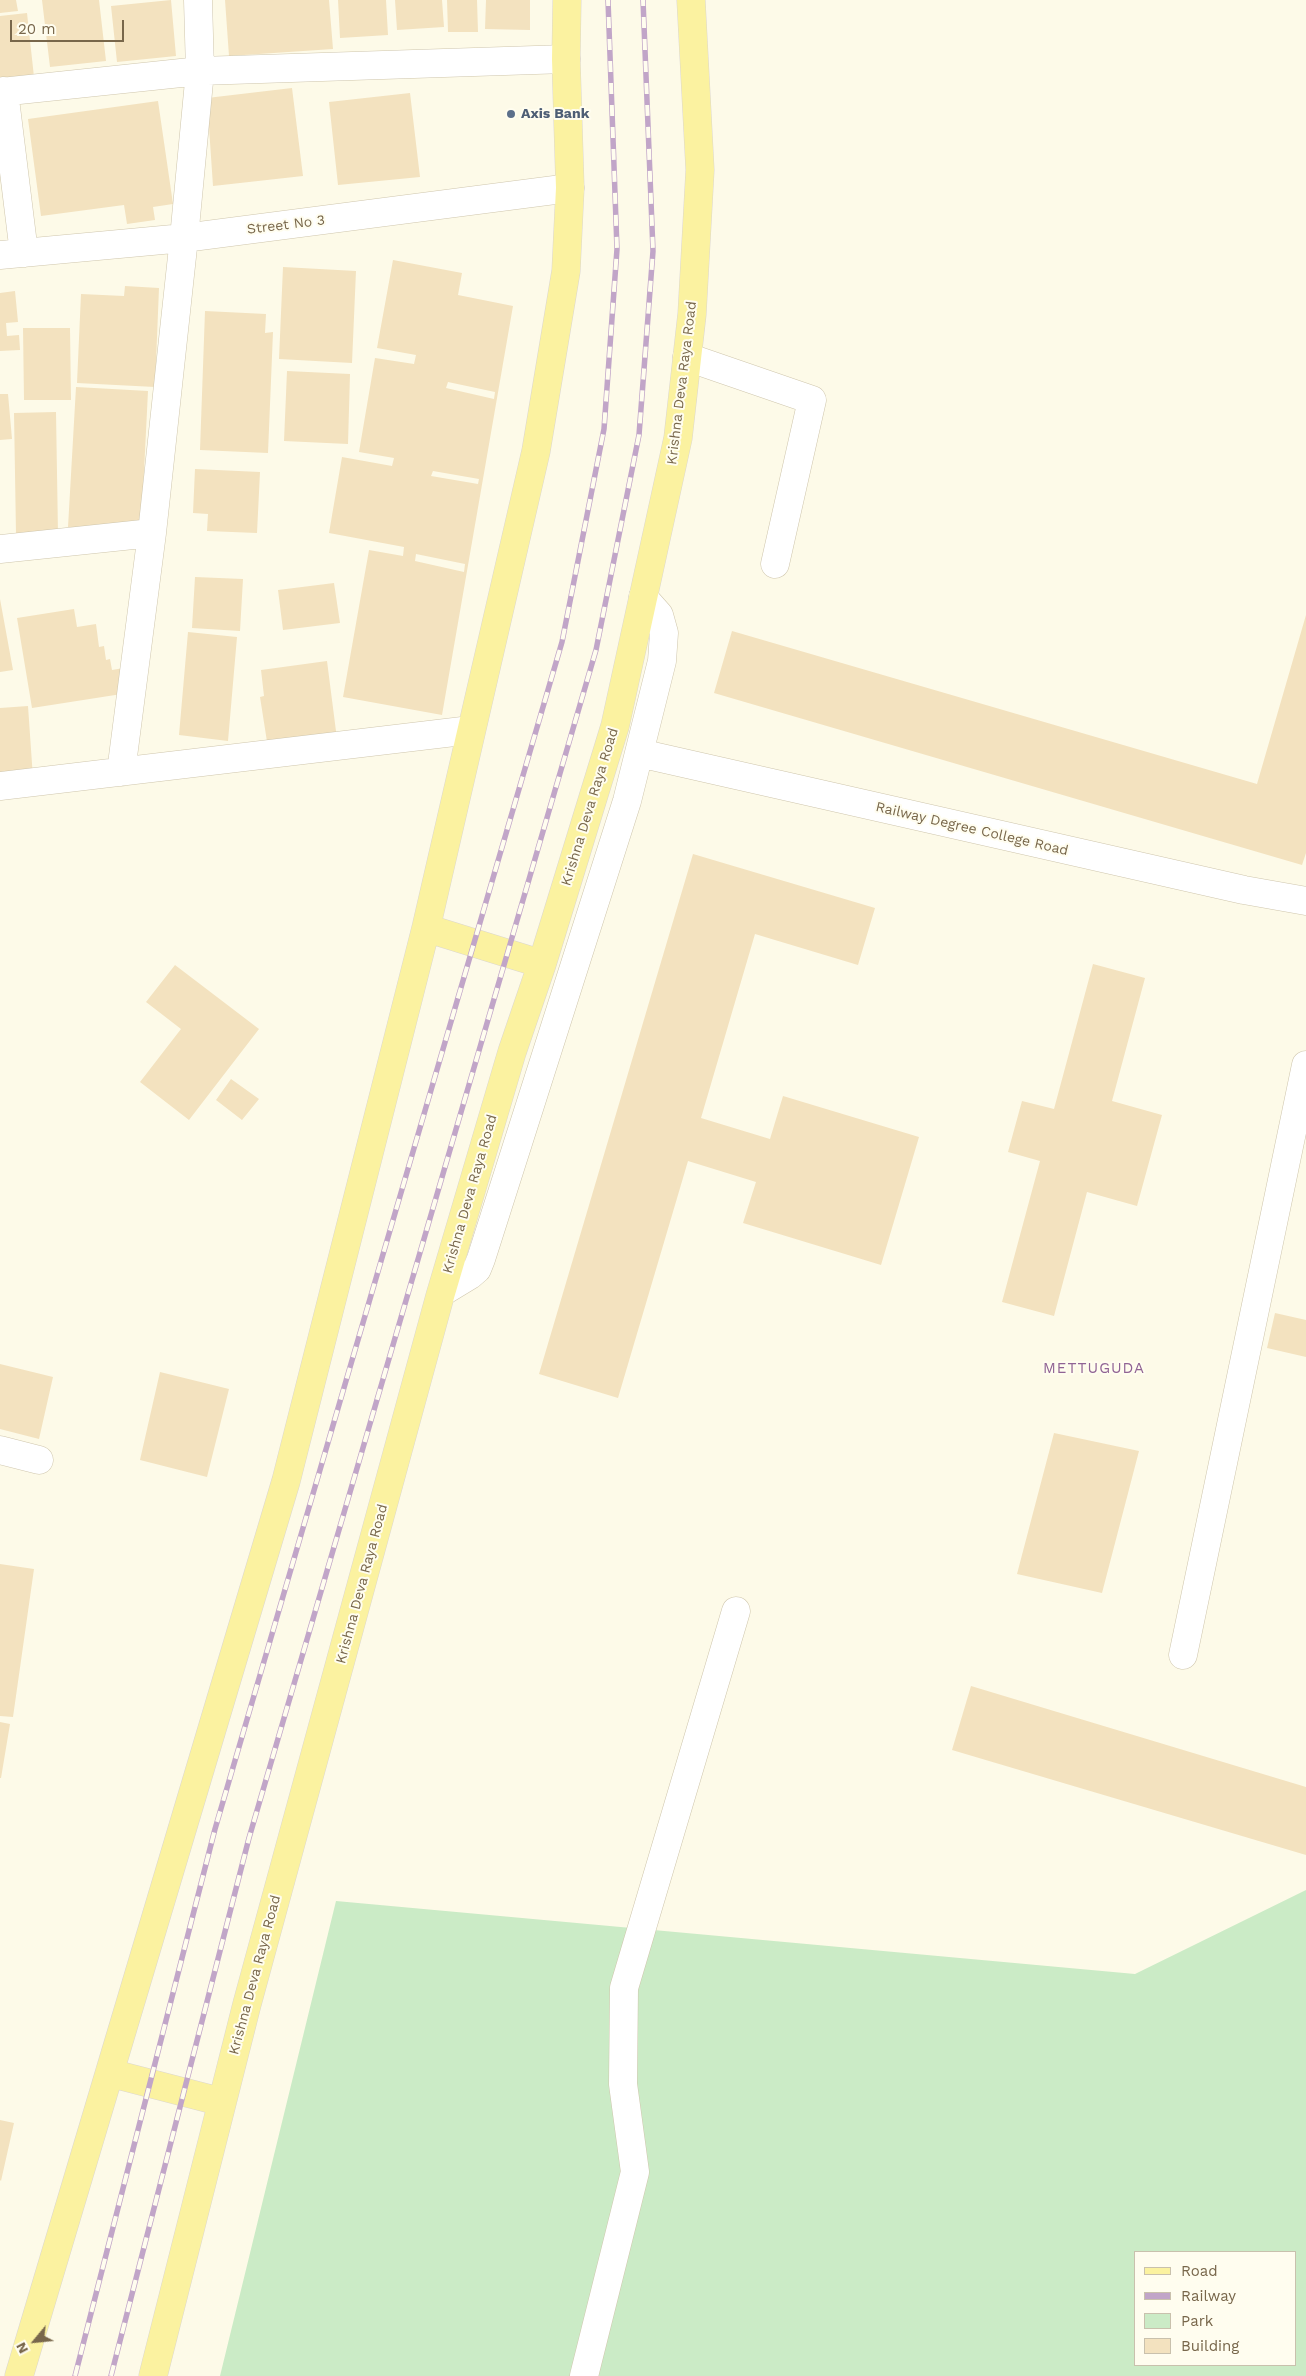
<!DOCTYPE html>
<html>
<head>
<meta charset="utf-8">
<style>
	body { margin:0 }
	#map { position:relative; width:1306px; height:2376px; overflow:hidden; background:#fdfae8; font-family:"Work Sans",sans-serif }
	canvas { display:block }
	.legend { position:absolute; left:1134px; top:2251px; width:162px; height:115px; box-sizing:border-box; background:#fffdef; border:1px solid #c9c1ad; margin:0; padding:6px 9px; list-style:none; font-size:15px; color:#78674b }
	.legend li { display:flex; align-items:center; gap:10px; height:25px }
	.legend b { width:25px; border:1px solid #c9c1ad }
	.north { position:absolute; left:10px; top:2316px; width:50px; height:50px; -webkit-text-stroke:4px #fffdef; paint-order:stroke; rotate:242deg; font-size:14px; font-weight:700; line-height:20px; text-align:center; color:#78674b }
	.north::after { content:''; display:block; margin:auto; width:18px; height:22px; background:#78674b; clip-path:polygon(50% 0,100% 100%,50% 72%,0 100%) }
	.scale { position:absolute; left:10px; top:20px; width:114px; height:22px; box-sizing:border-box; border:2px solid #78674b; border-top:0; padding-left:6px; font-size:15px; line-height:18px; white-space:nowrap; color:#78674b; -webkit-text-stroke:4px #fffdef; paint-order:stroke }
</style>
</head>
<body>
<div id="map">
<canvas width="1306" height="2376"></canvas>
<ul class="legend">
<li><b style="height:6px;background:#fbf2a0"></b>Road</li>
<li><b style="height:6px;background:#c1a5c8"></b>Railway</li>
<li><b style="height:14px;background:#cbebc6"></b>Park</li>
<li><b style="height:14px;background:#f3e2bf"></b>Building</li>
</ul>
<div class="north">N</div>
<div class="scale">20 m</div>
</div>
<script>
const ctx = document.querySelector('canvas').getContext('2d');
ctx.lineJoin = 'round';
function paint(path, color) { ctx.fillStyle = color; ctx.fill(path, 'evenodd'); }
const shape = rows => new Path2D(rows.map(r => 'M' + r).join(''));
function strokePath(path, color, width, dash) { ctx.strokeStyle = color; ctx.lineWidth = width; ctx.lineCap = dash ? 'butt' : 'round'; ctx.setLineDash(dash || []); ctx.stroke(path); }
function write(font, color, halo, rows, align = 'center') {
  ctx.font = font + ' "Work Sans",sans-serif'; ctx.lineWidth = 4; ctx.setLineDash([]); ctx.textBaseline = 'middle'; ctx.strokeStyle = halo; ctx.fillStyle = color; for (const [text, x, y, turn = 0] of rows) {
    ctx.save(); ctx.translate(x, y); ctx.rotate((+turn || 0) * Math.PI / 180); ctx.textAlign = isNaN(turn) ? turn : align; if (halo) ctx.strokeText(text, 0, 0); ctx.fillText(text, 0, 0); ctx.restore();
  }
}
const green = shape([
	[1306,1890,1306,2376,220,2376,336,1901,1135,1974],
	[1135,2252,1295,2252,1295,2365,1135,2365]
]);
const building = shape([
	[0,0,16,0,18,11,0,13],
	[42,0,99,0,106,61,50,67],
	[171,0,176,56,117,62,111,6],
	[225,0,329,0,333,49,229,56],
	[338,0,386,0,388,35,340,38],
	[395,0,442,0,444,27,397,30],
	[447,0,477,0,478,32,448,32],
	[486,0,530,0,530,30,485,29],
	[27,13,34,77,0,81,0,16],
	[292,88,303,176,213,186,207,98],
	[410,93,420,177,338,185,329,102],
	[158,101,173,204,153,207,155,220,127,224,124,205,41,216,28,119],
	[393,260,462,273,458,295,513,306,442,715,343,697,369,550,403,556,404,547,329,533,342,457,392,466,394,458,359,452,375,358,414,364,416,355,377,348],
	[448,382,495,392,494,399,446,388],
	[433,471,479,479,478,484,431,476],
	[416,554,465,564,464,572,415,561],
	[283,267,356,271,352,363,279,359],
	[125,286,159,288,155,387,77,383,81,294,124,296],
	[15,291,18,322,6,323,7,336,19,335,20,350,0,351,0,293],
	[205,311,266,314,265,333,273,332,268,453,200,450],
	[23,328,70,328,71,400,24,400],
	[287,371,350,374,348,444,284,441],
	[76,387,148,391,141,532,68,527],
	[0,394,8,394,12,439,0,440],
	[56,412,58,534,16,534,14,413],
	[195,469,260,472,257,533,207,531,208,514,193,513],
	[195,577,243,579,240,631,192,628],
	[334,583,340,623,283,630,278,590],
	[0,599,13,670,0,672],
	[74,609,77,627,96,624,99,647,104,646,106,660,110,659,112,670,124,668,128,693,32,708,17,618],
	[1306,615,1306,853,1302,865,714,693,732,631,1257,784],
	[188,632,237,637,228,741,179,735],
	[327,661,337,739,268,748,260,697,264,696,261,670],
	[28,706,33,778,0,781,0,708],
	[693,854,875,908,858,965,755,934,701,1118,770,1139,783,1096,919,1137,881,1265,743,1223,756,1182,688,1161,618,1398,539,1374],
	[1093,964,1145,978,1112,1101,1162,1115,1137,1206,1087,1192,1054,1316,1002,1302,1040,1161,1008,1152,1022,1101,1054,1109],
	[175,965,259,1029,189,1120,140,1082,181,1029,146,1002],
	[231,1079,259,1099,242,1120,216,1100],
	[1275,1313,1306,1320,1306,1357,1267,1348],
	[0,1364,53,1377,39,1439,0,1429],
	[160,1372,229,1389,207,1477,140,1460],
	[1054,1433,1139,1451,1102,1593,1017,1574],
	[0,1564,34,1569,13,1717,0,1716],
	[971,1686,1306,1787,1306,1855,952,1750],
	[0,1722,10,1724,1,1778,0,1778],
	[0,2120,14,2123,1,2181,0,2180]
]);
const minor = shape([
	[4,91,24,253],
	[0,92,200,71,566,59],
	[0,255,184,238,570,188],
	[687,357,812,400,775,564],
	[0,549,152,533],
	[639,753,1244,890,1306,901],
	[121,772,152,533,184,238,200,71,198,0],
	[0,786,471,730],
	[442,1292,470,1275,477,1269,481,1259,627,801,662,661,664,633,659,615,643,597],
	[0,1450,39,1460],
	[1183,1655,1306,1065],
	[584,2376,635,2172,623,2084,624,1988,736,1611]
]);
const major = shape([
	[426,928,542,964],
	[110,2073,222,2102],
	[19,2376,286,1481,426,928,536,451,566,271,570,188,566,59,567,0],
	[153,2376,247,2004,440,1296,512,1052,542,964,615,726,678,438,692,314,700,170,691,0]
]);
const rail = shape([
	[75,2376,215,1829,562,642,604,429,617,249,608,0],
	[111,2376,249,1838,596,650,639,435,653,251,643,0]
]);
const markers = [
	[511,114,5,"#5c6f8a"]
];
const serviceNames = [
	["Axis Bank",521,114]
];
const streetNames = [
	["Street No 3",286,225,-7],
	["Krishna Deva Raya Road",682,383,-83],
	["Krishna Deva Raya Road",590,807,-73],
	["Railway Degree College Road",972,829,13],
	["Krishna Deva Raya Road",470,1194,-74],
	["Krishna Deva Raya Road",362,1584,-75],
	["Krishna Deva Raya Road",255,1975,-75]
];
const neighbourhoodNames = [
	["METTUGUDA",1094,1369]
];
paint(green, '#cbebc6');
paint(building, '#f3e2bf');
strokePath(minor, '#cfc6ad', 29);
strokePath(major, '#dcd7d0', 29);
strokePath(minor, '#fff', 28);
strokePath(major, '#fbf2a0', 28);
strokePath(rail, '#c1a5c8', 5.5);
strokePath(rail, '#fffdef', 4, [11]);
for (const [x, y, r, color] of markers) { const dot = new Path2D(); dot.arc(x, y, r, 0, 2 * Math.PI); ctx.fillStyle = color; ctx.fill(dot); strokePath(dot, '#fffdef', 2); }
write('bold 14px', '#4e5e75', '#fffdef', serviceNames, 'left');
write('14px', '#78674b', '#fffdef', streetNames);
ctx.letterSpacing = '1px';
write('15px', '#906394', '#fffdef', neighbourhoodNames);
ctx.letterSpacing = '0px';
</script>
</body>
</html>
